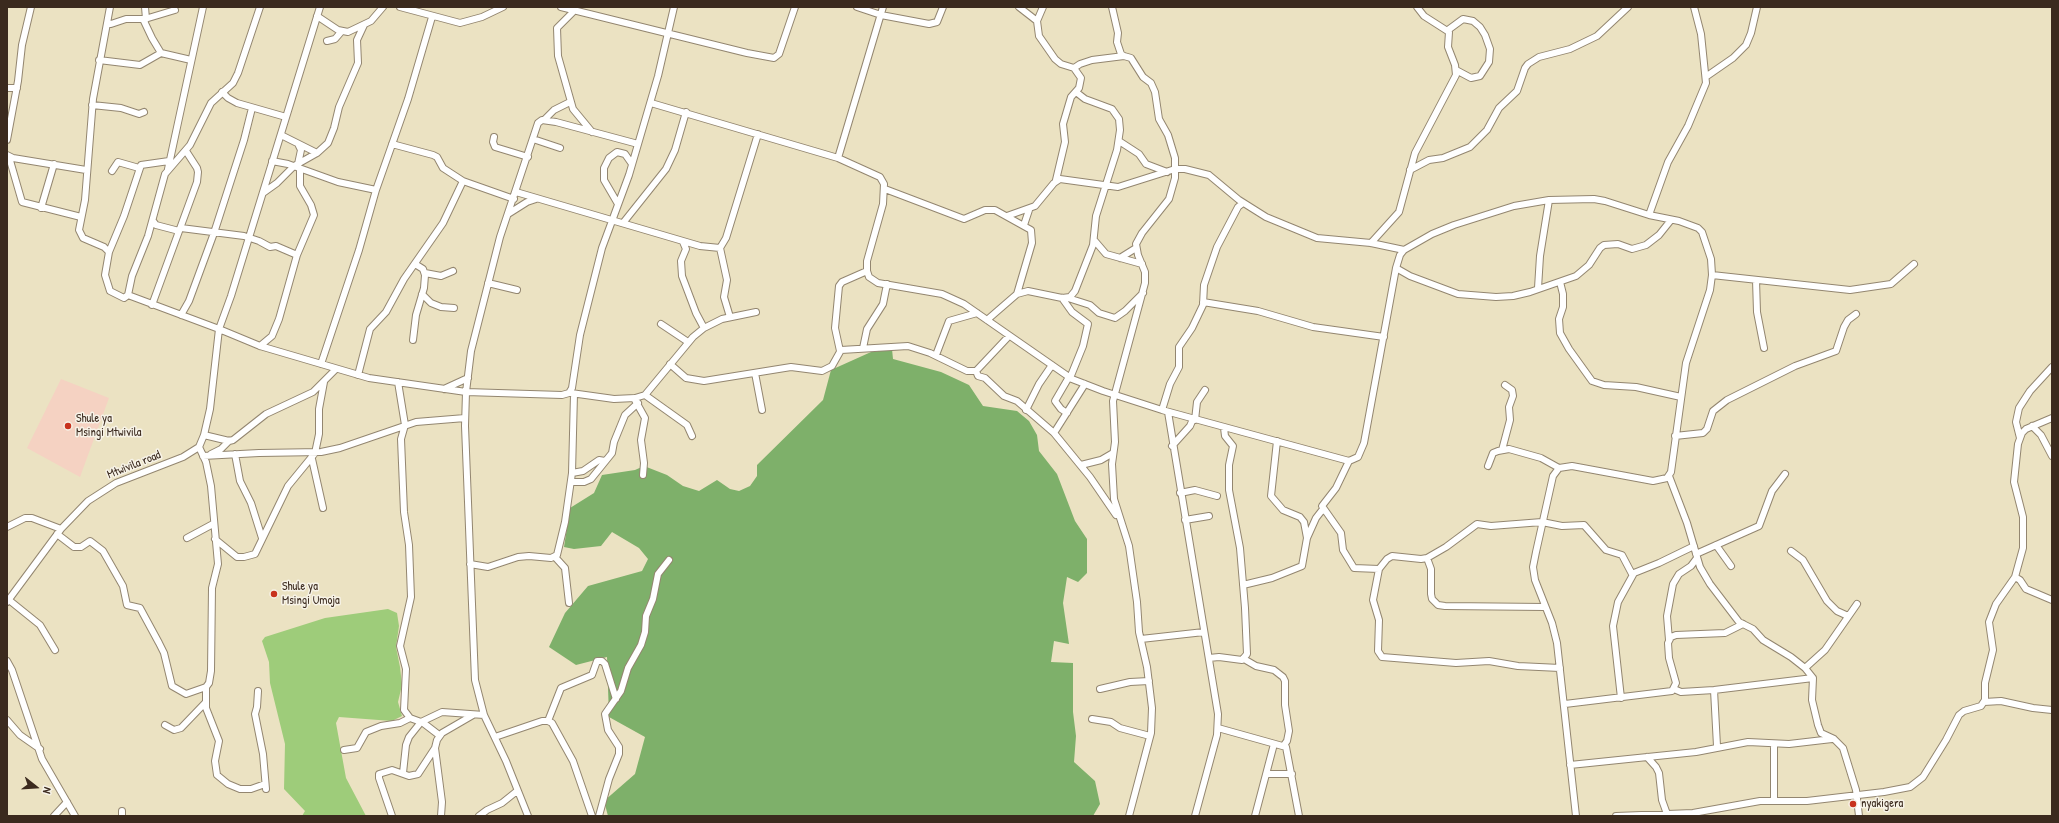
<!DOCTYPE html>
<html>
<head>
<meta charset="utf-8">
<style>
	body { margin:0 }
	#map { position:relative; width:2059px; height:823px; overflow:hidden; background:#ebe2c2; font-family:"Patrick Hand",sans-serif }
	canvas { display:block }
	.frame { position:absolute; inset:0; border:8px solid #3b2a1e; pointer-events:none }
	.north { position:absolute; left:16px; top:767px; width:40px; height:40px; -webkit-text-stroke:3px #f7f3e8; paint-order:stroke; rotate:107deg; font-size:11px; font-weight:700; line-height:16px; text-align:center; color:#3b2a1e }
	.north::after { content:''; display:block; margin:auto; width:14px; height:18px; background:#3b2a1e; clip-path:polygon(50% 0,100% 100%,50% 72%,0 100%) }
</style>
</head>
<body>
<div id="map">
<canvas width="2059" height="823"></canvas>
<div class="frame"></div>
<div class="north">N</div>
</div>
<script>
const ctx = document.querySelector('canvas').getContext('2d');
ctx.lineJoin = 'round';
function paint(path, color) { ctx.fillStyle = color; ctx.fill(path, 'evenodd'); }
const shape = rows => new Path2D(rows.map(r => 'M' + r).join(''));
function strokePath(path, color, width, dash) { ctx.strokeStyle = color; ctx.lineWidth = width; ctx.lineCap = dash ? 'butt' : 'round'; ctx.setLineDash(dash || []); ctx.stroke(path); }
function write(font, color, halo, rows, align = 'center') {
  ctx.font = font + ' "Patrick Hand",sans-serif'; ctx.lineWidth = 3; ctx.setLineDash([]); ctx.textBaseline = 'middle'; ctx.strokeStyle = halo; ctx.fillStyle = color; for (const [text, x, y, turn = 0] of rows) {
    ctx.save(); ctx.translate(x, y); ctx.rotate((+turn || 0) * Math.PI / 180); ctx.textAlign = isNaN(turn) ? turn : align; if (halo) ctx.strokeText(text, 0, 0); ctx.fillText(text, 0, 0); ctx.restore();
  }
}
const built = shape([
	[61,379,109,398,80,477,27,448]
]);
const green = shape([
	[388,609,397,613,399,626,396,647,400,667,402,685,398,702,402,716,392,721,339,717,336,723,346,778,366,816,302,816,305,811,284,789,285,744,270,683,269,662,262,641,265,637,325,618]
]);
const forest = shape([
	[892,349,893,359,941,372,969,385,983,406,1017,411,1029,421,1037,435,1039,451,1057,474,1075,521,1087,539,1087,573,1078,582,1067,577,1063,603,1069,644,1054,641,1051,662,1073,663,1073,712,1076,736,1074,762,1095,781,1100,804,1093,816,608,816,604,801,635,774,645,737,609,717,607,657,576,665,549,647,565,613,588,586,642,571,648,559,639,548,612,532,601,546,574,549,564,547,570,508,594,493,602,475,635,470,644,466,667,475,683,486,699,491,717,480,730,489,739,491,750,486,757,476,757,465,823,400,831,370,871,352]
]);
const minor = shape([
	[110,7,93,99,85,200,79,230,83,238,104,247,109,252,105,275,110,291,124,298,128,295],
	[145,7,146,19],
	[260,7,238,73,233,83,211,103,190,145,165,174,148,236,132,276,128,295,219,329,260,346,369,378,466,392,562,395,569,393,572,388,580,335,602,248,629,175,658,76,674,7],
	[400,7,460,23,482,17,503,7],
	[561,7,747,53,774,58,779,54,795,7],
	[857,7,881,15,929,24,937,22,943,7],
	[1019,7,1037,21],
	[1043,7,1037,21,1039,36,1055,59,1061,64,1074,68,1081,78,1079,88,1071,97,1063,124,1065,142,1056,180],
	[1112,7,1118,33,1117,42,1121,54,1124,56],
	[575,10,557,28,558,56,573,109,592,132],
	[317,16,338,30,348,32,371,21,383,7],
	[143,19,152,38,161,53],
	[107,23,111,24,126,19,145,19,175,10],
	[1448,30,1463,19,1473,21,1480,27,1485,35,1490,49,1489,62,1480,76,1471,78,1456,70],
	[327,41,335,39,341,32],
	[99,60,140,65,161,53,191,60],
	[1074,68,1080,64,1092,60,1124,56,1131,58,1143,77,1151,83,1155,92,1159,119,1168,135,1175,158,1175,178,1169,199,1142,233,1136,244,1138,255,1145,272,1145,283,1113,401,1115,442,1112,464,1114,499,1129,546,1137,602,1139,632,1147,667,1152,708,1151,733,1129,816],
	[1707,76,1733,58,1746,45,1751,33,1757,7],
	[7,88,17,88],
	[222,92,228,98,237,103,286,117],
	[651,103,838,158,880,177,884,184,883,204,867,261,867,271,869,277,878,283,942,294,964,304,1072,379,1103,391,1162,410,1349,461,1358,457,1364,443,1396,268,1400,255,1404,250,1432,234,1454,225,1514,206,1549,200,1594,199,1605,201,1649,215,1679,221,1698,228,1702,232,1711,259,1712,275,1710,290,1686,363,1671,472,1667,478,1653,481,1572,466,1559,468,1553,476,1536,552,1533,567,1535,580,1552,623,1557,643,1576,816],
	[92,105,121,108,139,114,144,112],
	[544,120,554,110,570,102],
	[281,135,317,153],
	[494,137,493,142,495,147,528,157],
	[533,139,560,148],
	[7,140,18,81,22,45,31,7],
	[1119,141,1139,154,1146,164,1167,172],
	[392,144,433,155,437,157,443,168,463,181,514,199],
	[7,155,13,158,86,170],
	[9,157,22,202,81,217],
	[838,158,883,7],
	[272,161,288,164,338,182,376,190],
	[298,164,301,150,299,146],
	[168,169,203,7],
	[1410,170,1429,160,1443,158,1470,147,1487,130,1499,108,1517,91,1525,68,1528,64,1539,57,1570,49,1597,36,1628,7],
	[112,171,118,162,139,168],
	[885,189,964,219,985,210,995,210,1031,230,1032,243,1017,294,987,320],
	[516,192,700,246,720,248,726,238,758,134],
	[263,193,277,183,294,166,317,153,328,143,334,128,339,107,358,63,357,40,364,25],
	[618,204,604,180,604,168,609,158,617,152,625,154,632,164],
	[41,208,54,164],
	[508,214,527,202,536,199],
	[1649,215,1668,162,1688,126,1706,83,1701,34,1694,7],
	[1007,216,1035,206,1054,183,1060,179,1118,187,1175,169,1185,169,1209,175,1239,200,1266,217,1317,238,1371,243,1404,250],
	[153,221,156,225,179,231],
	[623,223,666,169,675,150,686,112],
	[1024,225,1029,210],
	[181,228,244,236,259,241,270,247,276,246,297,255],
	[1094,240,1106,254,1142,264],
	[683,242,686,249,681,261,682,276,696,313,704,328],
	[1371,243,1399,212,1415,153,1456,75,1455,65,1448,47,1449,32,1424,16,1417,7],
	[720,248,727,280,724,297,730,317],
	[109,252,124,216,141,165,169,161],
	[1120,258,1136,248],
	[1396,268,1410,276,1458,294,1496,297,1513,296,1530,292,1576,276,1589,265,1600,248,1604,245,1618,244,1632,249,1646,245,1659,235,1671,220],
	[425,273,441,276,453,271],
	[1712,275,1850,290,1891,284,1914,264],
	[1756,280,1757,312,1764,348],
	[1560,282,1563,294,1563,307,1559,319,1560,333,1569,349,1592,381,1604,385,1636,387,1681,397],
	[488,283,517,290],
	[1538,288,1540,256,1549,200],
	[422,294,431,303,441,307,454,308],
	[1017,294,1028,291,1062,298,1070,297,1075,291,1093,245,1096,216,1117,150,1120,130,1119,119,1112,109,1085,99,1076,92],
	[1062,298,1072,312,1088,324,1083,346,1070,378],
	[1068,298,1090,305,1099,313,1115,318,1125,311,1143,293],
	[1203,302,1258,311,1313,327,1384,337],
	[152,305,197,182,198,172,197,168,186,151],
	[181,315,189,301,214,233,244,140,252,108],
	[661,324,688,342],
	[413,340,416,315,424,288,425,275,423,269,415,264],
	[260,346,272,336,279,319,297,255,314,215,311,205,300,186,300,169],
	[863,348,867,329,883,304,887,284],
	[840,351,835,328,839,286,842,282,867,271],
	[936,355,949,321,977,313],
	[321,364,359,250,376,190,408,99,432,17],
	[670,364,686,378,704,381,791,367,822,371,832,366,841,350,908,346,930,353,967,371,976,371,1009,336],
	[976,371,978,376,985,378,1004,396,1017,401,1054,433,1090,477,1116,515],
	[755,373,762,410],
	[358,375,370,329,386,312,404,279,443,223,463,181],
	[398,382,405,425,401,439,404,512,409,545,411,597,400,646,406,669,404,710,410,718,421,722,442,712,484,715],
	[444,389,468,378],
	[571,393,614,399,635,398,645,395,693,337,704,328,722,319,756,312],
	[645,395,687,425,692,436],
	[635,400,645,418,641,440,644,463,643,475],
	[1026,410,1039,384,1052,365],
	[1162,410,1170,384,1179,367,1179,347,1192,328,1203,305,1204,285,1217,247,1238,207,1243,203],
	[1168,412,1218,714,1217,735,1195,816],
	[1067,413,1061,409,1055,401,1069,377],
	[1195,420,1197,402,1205,390],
	[2032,426,2041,435,2052,456],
	[1054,433,1085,384],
	[204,435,229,441,233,440,266,414,313,392,336,369],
	[1675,436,1703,433,1707,429,1713,411,1727,400,1795,366,1836,351,1844,327,1848,320,1856,314],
	[2020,438,2016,422,2019,408,2030,391,2052,367],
	[1277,441,1271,496,1283,510,1300,517,1304,522,1307,538],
	[1172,446,1190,426,1193,419],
	[1502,450,1510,420,1509,407,1513,396,1512,390,1505,385],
	[211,454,221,449,229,441],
	[235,454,240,481,251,503,262,538],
	[203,456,259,453,321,452,340,448,416,422,465,418],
	[312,459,323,508],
	[1349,461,1336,488,1322,506,1341,533,1343,550,1354,568,1379,569,1387,559,1392,556,1421,559,1427,558,1446,547,1477,524,1491,526,1542,522,1562,526,1584,525,1606,550,1622,555,1632,574],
	[1081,465,1101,460,1113,453],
	[1488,466,1493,453,1498,451,1509,449,1541,458,1559,468],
	[572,473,583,471,599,460,605,461],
	[1669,476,1687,523,1700,567,1710,584,1739,622,1753,629,1763,640,1791,657,1805,668,1813,678,1812,700,1818,725,1821,733,1834,739,1843,748,1856,790,1859,816],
	[571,482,584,482,591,479,612,453,614,442,625,415,638,403],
	[1180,493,1195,490,1217,496],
	[1185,520,1209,516],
	[7,527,25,518,32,518,61,529],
	[57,534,74,547,81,547,90,541,103,551,123,586,127,605,140,608,159,643,164,653,172,686,186,694,206,687,209,683,211,671,212,588,218,564,211,486,206,462,199,447],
	[187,538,213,524],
	[215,539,237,557,244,557,255,554,288,486,315,453,319,434,319,409,324,382],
	[1716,545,1731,566],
	[1791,551,1803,560,1827,601,1837,611,1848,616],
	[1696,554,1759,526,1772,491,1785,474],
	[555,557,565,568,569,603],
	[1427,558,1431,569,1431,594,1432,599,1438,605,1445,606,1545,607],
	[470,564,488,567,518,557,529,556,551,558,557,555,565,522,572,473,574,394],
	[1379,569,1373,600,1379,620,1378,651,1382,657,1456,663,1489,661,1518,666,1560,668],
	[2015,577,2020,580,2026,589,2052,600],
	[1243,585,1272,578,1302,566,1307,538,1316,518,1323,509],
	[9,600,40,625,55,650],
	[7,602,61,529,88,501,116,483,183,457,199,447,204,435,210,409,219,329,231,296,320,7],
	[1141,639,1204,632],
	[1669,640,1667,616,1673,584,1679,574,1691,566,1697,558],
	[1209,658,1219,657,1242,660,1247,654,1245,608,1240,548,1229,490,1229,465,1233,446,1225,436,1224,428],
	[1244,659,1256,666,1274,670,1283,677,1285,681,1285,705,1289,731,1287,741,1284,745],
	[7,661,12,670,42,759,75,816],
	[1805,668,1825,650,1857,604],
	[206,687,206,708,219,741,215,761,217,775,228,784,240,789,251,789,265,784],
	[1100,689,1130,682,1149,681],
	[1674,689,1681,692,1714,690,1813,678],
	[1714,690,1717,746],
	[258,691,257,707,255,714,263,754,266,789],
	[1621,698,1613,626,1618,602,1634,573,1659,563,1694,546],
	[1984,702,2001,701,2033,708,2052,710],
	[1565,704,1672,691,1676,683,1669,658,1668,643,1671,637,1676,635,1725,633,1743,624],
	[1092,719,1111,722,1120,728,1150,736],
	[7,720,20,735,40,749],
	[548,721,561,688,592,675,597,661,602,661,605,664,616,699],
	[422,722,439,735],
	[165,725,174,730,181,728,205,703],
	[1218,728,1286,747,1299,816],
	[495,737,542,721,548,721,552,723,573,761,592,816],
	[344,750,357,748,366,732,381,726,400,723,410,718],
	[1647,757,1656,767,1659,773,1662,800,1667,814],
	[1570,765,1696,752,1748,742,1789,744,1832,739],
	[403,773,406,745,409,737,421,722],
	[1267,774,1292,774],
	[1774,800,1774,744],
	[54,816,67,802],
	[122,816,122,811],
	[392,816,379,778,379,774,392,770,409,776,418,774,435,748],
	[441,816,442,802,435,748,437,740,442,733,473,715],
	[479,816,487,810,502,803,517,791],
	[528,816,506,761,484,715,475,680,465,426,466,392,471,351,500,237,538,123,542,120,556,122,638,144],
	[599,816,609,779,619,754,619,747,608,730,605,714,621,691,628,668,641,645,645,632,646,616,653,599,658,574,669,560],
	[1255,816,1274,744],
	[1616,816,1693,813,1760,801,1807,801,1884,792,1910,787,1923,777,1946,740,1959,715,1964,711,1981,706,1985,700,1985,683,1993,650,1989,622,1996,604,2015,577,2023,548,2023,517,2014,482,2018,444,2022,433,2026,429,2052,418]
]);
const markers = [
	[68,426,4,"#c8321e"],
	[274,594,4,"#c8321e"],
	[1853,804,4,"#c8321e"]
];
const poiNames = [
	["Shule ya",76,419],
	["Msingi Mtwivila",76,433],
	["Shule ya",282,587],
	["Msingi Umoja",282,601],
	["nyakigera",1861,804]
];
const streetNames = [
	["Mtwivila road",134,465,-22]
];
paint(built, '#f5d2c2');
paint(green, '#9ecc7a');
paint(forest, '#7eb06a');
strokePath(minor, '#938670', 8);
strokePath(minor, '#fff', 6);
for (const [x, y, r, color] of markers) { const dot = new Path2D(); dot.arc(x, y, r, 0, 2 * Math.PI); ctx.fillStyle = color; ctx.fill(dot); strokePath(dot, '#f7f3e8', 1.5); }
write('12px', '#3b2a1e', '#f7f3e8', poiNames, 'left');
write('12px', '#3b2a1e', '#f7f3e8', streetNames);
</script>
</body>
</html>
